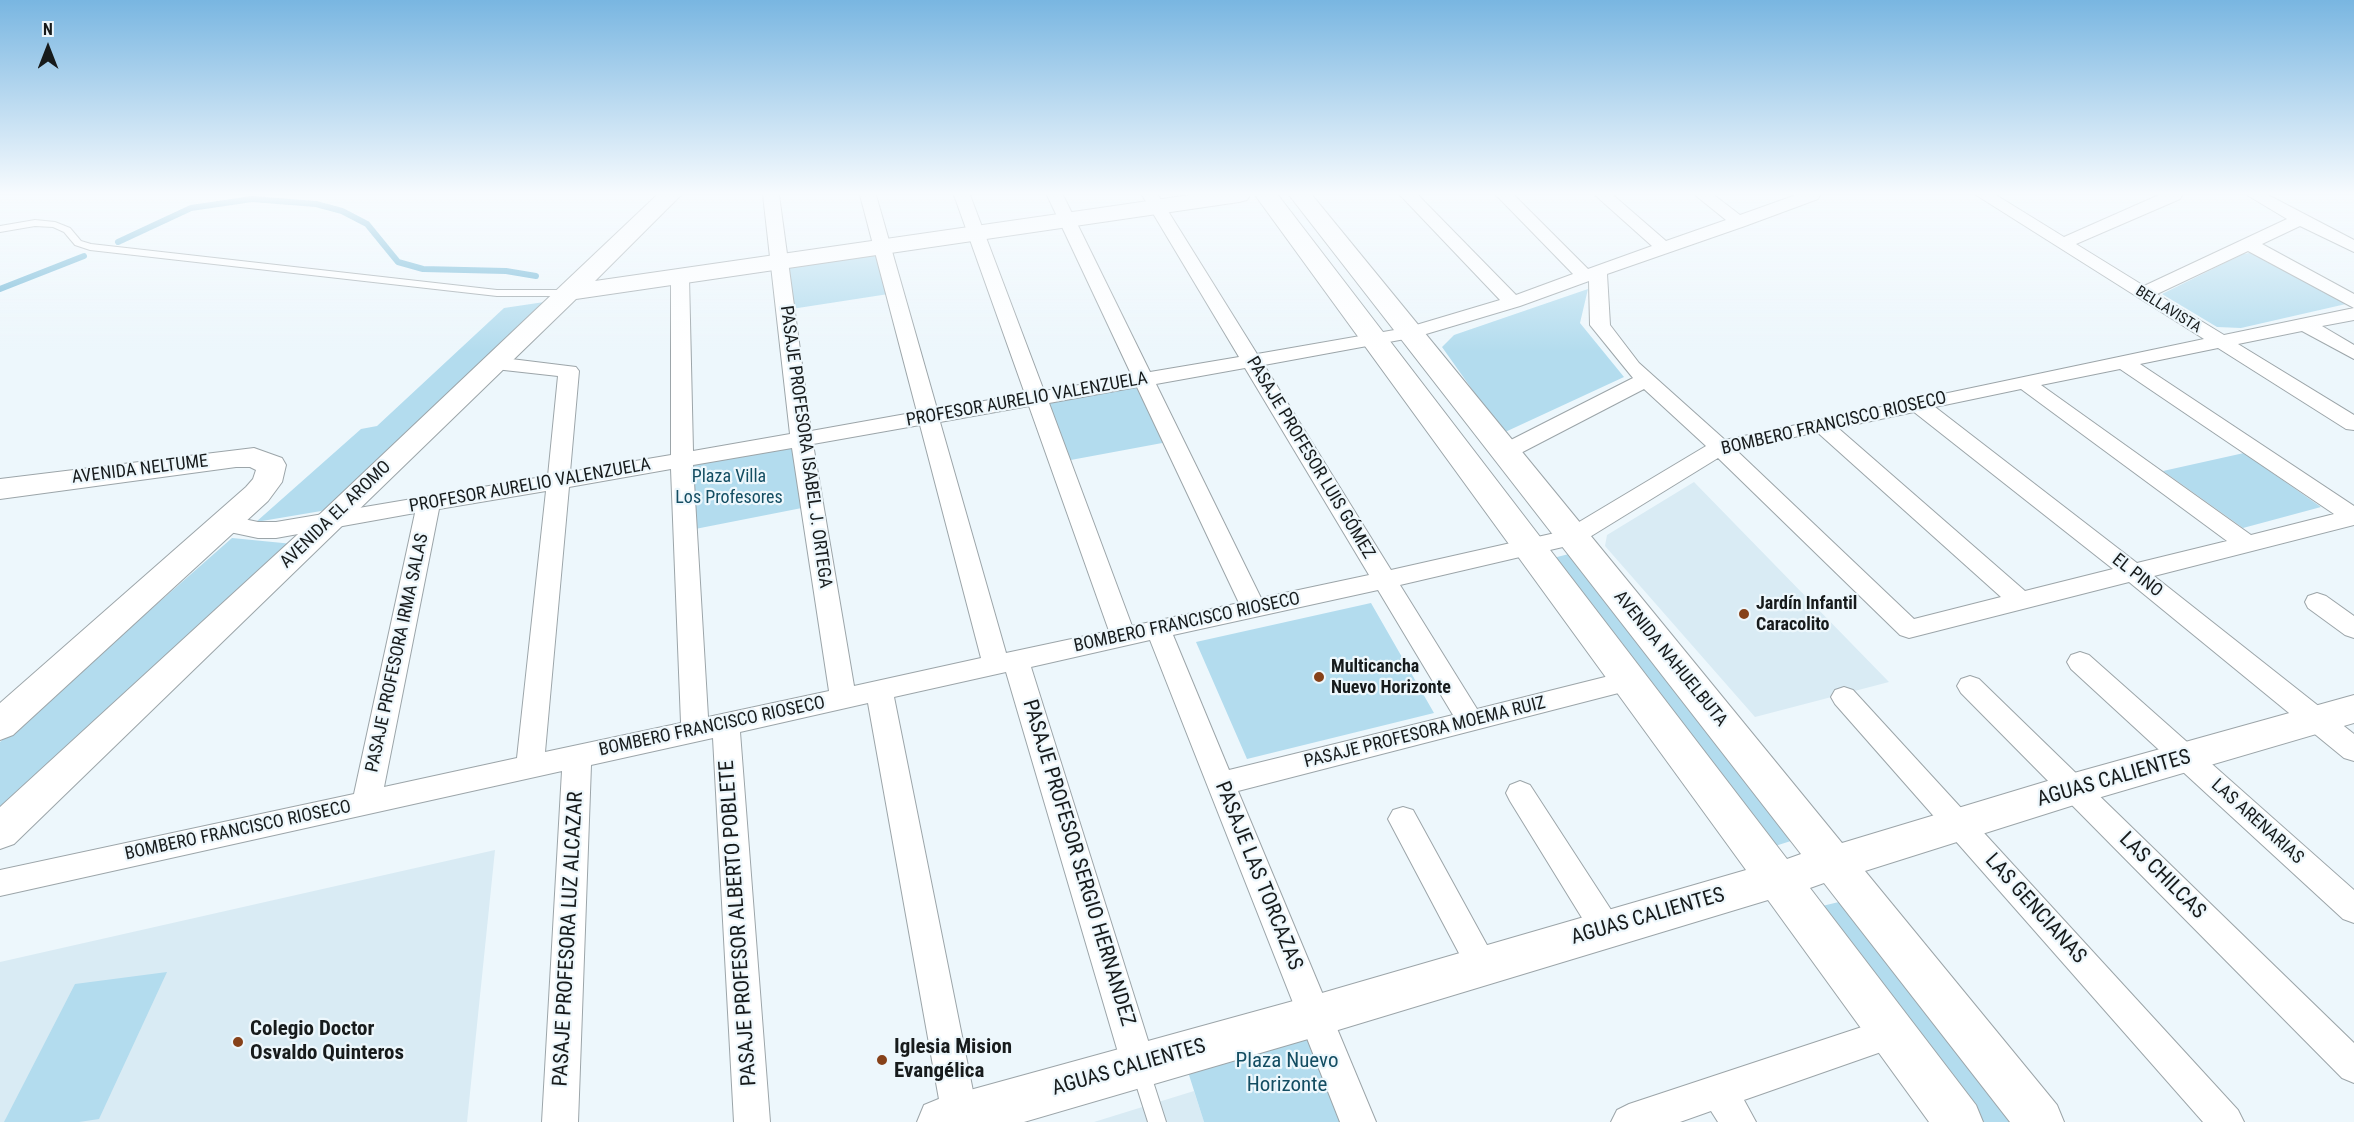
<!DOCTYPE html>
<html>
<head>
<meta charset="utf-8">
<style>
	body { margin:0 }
	#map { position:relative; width:2354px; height:1122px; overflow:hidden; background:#edf7fc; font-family:"Roboto Condensed",sans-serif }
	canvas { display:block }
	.north { position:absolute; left:18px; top:18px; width:60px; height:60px; -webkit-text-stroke:4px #edf7fc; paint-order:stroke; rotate:0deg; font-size:16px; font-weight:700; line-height:24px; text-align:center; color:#171b1c }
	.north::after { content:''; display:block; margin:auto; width:21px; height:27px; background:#171b1c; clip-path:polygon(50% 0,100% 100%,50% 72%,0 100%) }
</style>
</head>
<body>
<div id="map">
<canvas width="2354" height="1122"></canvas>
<div class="north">N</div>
</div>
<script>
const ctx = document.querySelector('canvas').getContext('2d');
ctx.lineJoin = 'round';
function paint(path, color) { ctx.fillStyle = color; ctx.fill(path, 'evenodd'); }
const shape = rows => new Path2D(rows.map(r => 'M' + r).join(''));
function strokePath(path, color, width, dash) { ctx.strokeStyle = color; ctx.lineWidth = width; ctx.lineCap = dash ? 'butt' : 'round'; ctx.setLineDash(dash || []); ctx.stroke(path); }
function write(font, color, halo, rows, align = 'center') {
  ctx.font = font + ' "Roboto Condensed",sans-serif'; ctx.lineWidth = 4.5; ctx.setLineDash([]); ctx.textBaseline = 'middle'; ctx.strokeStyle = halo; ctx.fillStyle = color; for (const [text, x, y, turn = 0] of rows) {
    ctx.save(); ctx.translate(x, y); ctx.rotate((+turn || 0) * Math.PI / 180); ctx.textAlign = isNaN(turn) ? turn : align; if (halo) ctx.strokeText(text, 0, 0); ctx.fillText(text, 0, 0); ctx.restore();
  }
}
const built = shape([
	[1694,482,1889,682,1755,717,1605,546,1607,535],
	[495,850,467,1122,0,1122,0,962],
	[1194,1091,1204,1122,1094,1122]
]);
const green = shape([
	[882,247,895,293,785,310,779,262],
	[2255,252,2346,304,2241,328,2217,327,2162,294,2243,254],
	[1588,289,1580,323,1624,377,1503,433,1442,347,1454,335],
	[551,301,333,509,256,522,361,429,377,426,504,308],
	[1144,380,1173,441,1060,462,1036,399],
	[801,439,812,506,685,531,682,460],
	[2244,453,2321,507,2243,528,2163,471],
	[232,538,293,544,0,817,0,742],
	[1569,554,1794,840,1772,847,1553,558],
	[1371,603,1434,713,1247,759,1196,642],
	[1843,901,2015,1122,1984,1122,1818,907],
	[167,972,99,1119,79,1122,4,1122,75,984],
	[1315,1016,1358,1122,1204,1122,1182,1053]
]);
const stream = shape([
	[118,242,191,208,252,199,316,204,342,211,367,224,398,262,423,269,506,271,536,276],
	[0,289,84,256]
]);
const lane = shape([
	[35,220,55,222,70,228,81,241,91,244,497,290,568,290,573,293,568,296,497,296,90,250,75,245,64,232,53,227,35,226,0,232,0,226,35,220],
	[1141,1064,1147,1066,1150,1072,1166,1122,1148,1122,1132,1072,1135,1066,1141,1064]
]);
const street = shape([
	[763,195,779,195,811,431,917,412,860,195,876,195,937,409,1025,394,954,195,970,195,1044,391,1132,376,1047,195,1063,195,1150,372,1239,357,1142,195,1158,195,1257,354,1406,328,1500,300,1400,195,1418,195,1516,295,1573,274,1496,195,1514,195,1588,269,1652,246,1595,195,1613,195,1666,241,1726,220,1695,195,1714,195,1740,215,1796,195,1820,195,1818,199,1745,226,1607,274,1610,325,1639,363,1725,440,2204,339,1976,195,1996,195,2064,237,2159,195,2182,195,2180,199,2076,244,2144,286,2287,219,2247,195,2268,195,2354,240,2354,252,2300,226,2262,244,2354,294,2354,308,2248,251,2157,294,2224,335,2354,308,2354,320,2322,326,2354,345,2354,359,2302,331,2238,344,2354,415,2354,430,2346,429,2218,348,2140,364,2354,506,2354,525,2154,576,2354,734,2354,761,2344,758,2129,582,1909,638,1900,635,1718,458,1580,543,1400,585,1477,709,1629,671,1638,674,1642,681,1638,688,1238,791,1376,1122,1340,1122,1150,640,1031,667,1156,1066,1151,1078,1139,1083,1127,1078,1122,1066,1006,672,894,697,978,1116,975,1122,945,1122,942,1116,868,703,740,732,770,1122,734,1122,713,738,591,765,578,1122,542,1122,562,771,0,896,0,870,354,794,415,513,276,538,258,538,225,531,217,528,213,523,217,518,225,515,258,522,276,522,548,476,558,376,495,369,488,367,485,363,488,359,495,357,576,367,579,371,570,472,671,455,671,277,674,273,686,273,689,277,693,451,790,434,763,195],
	[1589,281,1590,325,1633,378,1497,447,1494,452,1497,457,1505,459,1513,457,1644,389,1706,446,1564,531,1391,570,1264,365,1416,337,1520,306,1589,281],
	[1245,368,1369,575,1261,598,1156,384,1245,368],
	[2120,369,2334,514,2251,535,2041,385,2120,369],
	[1137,387,1239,603,1132,626,1049,403,1137,387],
	[2021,389,2227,541,2137,563,1935,407,2021,389],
	[1029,406,1109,631,1006,653,940,422,1029,406],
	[1914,412,2113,569,2025,591,1838,428,1914,412],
	[920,425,981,658,854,686,813,444,920,425],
	[1817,432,2001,597,1914,619,1736,450,1817,432],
	[792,448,829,691,708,717,693,465,792,448],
	[671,469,681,723,545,752,569,487,671,469],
	[546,491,517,758,384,787,439,509,546,491],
	[1378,590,1453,715,1229,770,1173,635,1378,590],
	[2317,593,2326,596,2354,616,2354,638,2345,635,2308,608,2305,602,2308,596,2317,593],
	[2080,652,2089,655,2354,890,2354,923,2343,919,2071,669,2067,662,2071,655,2080,652],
	[1970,676,1979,679,2354,1043,2354,1083,2342,1078,1961,693,1957,686,1961,679,1970,676],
	[1844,687,1853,690,2238,1110,2244,1122,2203,1122,1835,704,1831,697,1835,690,1844,687],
	[1520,781,1530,785,1617,919,1622,929,1617,939,1606,943,1595,939,1510,801,1506,793,1510,785,1520,781],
	[1403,807,1413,810,1493,956,1498,966,1493,976,1482,981,1471,976,1388,819,1393,810,1403,807],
	[1892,1017,1904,1022,1909,1033,1904,1044,1744,1100,1756,1122,1718,1122,1711,1111,1680,1122,1611,1122,1617,1110,1629,1104,1892,1017]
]);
const secondary = shape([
	[657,195,681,195,595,281,1190,195,1250,195,1247,200,1239,202,576,299,14,844,0,849,0,807,321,513,657,195],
	[1255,195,1278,195,1787,859,1801,854,1289,195,1312,195,1842,843,2074,773,2354,695,2354,723,2074,805,1865,871,2057,1105,2064,1122,2010,1122,1824,883,1810,888,1976,1105,1983,1122,1929,1122,1768,900,1315,1037,1024,1122,917,1122,924,1105,941,1098,1315,995,1746,870,1255,195],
	[254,448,282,458,286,465,282,482,268,501,13,735,0,740,0,703,246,487,253,479,256,470,250,467,236,467,0,499,0,479,254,448]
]);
const markers = [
	[1744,614,6,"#864119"],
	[1319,677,6,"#864119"],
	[238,1042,6,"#864119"],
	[882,1060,6,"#864119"]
];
const farStreetnames = [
	["BELLAVISTA",2168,310,32]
];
const streetNames = [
	["PROFESOR AURELIO VALENZUELA",1027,400,-10],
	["BOMBERO FRANCISCO RIOSECO",1834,424,-13],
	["PASAJE PROFESORA ISABEL J. ORTEGA",805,447,82],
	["PASAJE PROFESOR LUIS GÓMEZ",1310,458,59],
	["AVENIDA NELTUME",140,470,-7],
	["PROFESOR AURELIO VALENZUELA",530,486,-10],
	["AVENIDA EL AROMO",336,515,-44],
	["EL PINO",2137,576,38],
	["BOMBERO FRANCISCO RIOSECO",1187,623,-12],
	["PASAJE PROFESORA IRMA SALAS",398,653,-78],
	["AVENIDA NAHUELBUTA",1670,659,51],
	["BOMBERO FRANCISCO RIOSECO",712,727,-12],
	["PASAJE PROFESORA MOEMA RUIZ",1425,733,-14],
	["LAS ARENARIAS",2257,822,42],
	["BOMBERO FRANCISCO RIOSECO",238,831,-12]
];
const parkNames = [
	["Plaza Villa",729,477],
	["Los Profesores",729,498]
];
const poiNames = [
	["Jardín Infantil",1756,604],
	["Caracolito",1756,625],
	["Multicancha",1331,667],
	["Nuevo Horizonte",1331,688]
];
const nearStreetnames = [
	["AGUAS CALIENTES",2114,779,-16],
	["PASAJE PROFESOR SERGIO HERNANDEZ",1078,863,73],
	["PASAJE LAS TORCAZAS",1258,876,68],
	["LAS CHILCAS",2162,876,45],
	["LAS GENCIANAS",2035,909,48],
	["AGUAS CALIENTES",1648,917,-16],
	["PASAJE PROFESOR ALBERTO POBLETE",739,923,-94],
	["PASAJE PROFESORA LUZ ALCAZAR",569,939,-87],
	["AGUAS CALIENTES",1129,1068,-16]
];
const nearPoinames = [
	["Colegio Doctor",250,1030],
	["Osvaldo Quinteros",250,1054],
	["Iglesia Mision",894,1048],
	["Evangélica",894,1072]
];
const nearParknames = [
	["Plaza Nuevo",1287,1062],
	["Horizonte",1287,1086]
];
paint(built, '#d9ebf4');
paint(green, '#b3dcee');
strokePath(stream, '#73b8d6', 6);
strokePath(lane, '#9ca5a9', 2);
strokePath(street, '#9ca5a9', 2);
strokePath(secondary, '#9ca5a9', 2);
paint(lane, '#fff');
paint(street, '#fff');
paint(secondary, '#fff');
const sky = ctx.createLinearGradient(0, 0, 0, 352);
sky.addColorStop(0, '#79b6e1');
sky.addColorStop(0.55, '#f7fbfe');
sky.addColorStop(1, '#f7fbfe00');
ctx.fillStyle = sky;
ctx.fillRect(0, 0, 2354, 352);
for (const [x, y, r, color] of markers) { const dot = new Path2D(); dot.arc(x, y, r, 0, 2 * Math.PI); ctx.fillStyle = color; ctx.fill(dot); strokePath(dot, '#edf7fc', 2); }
write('15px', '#171b1c', '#edf7fc', farStreetnames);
write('18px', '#171b1c', '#edf7fc', streetNames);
write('18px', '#134d62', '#edf7fc', parkNames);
write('bold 18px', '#171b1c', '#edf7fc', poiNames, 'left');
write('21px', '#171b1c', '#edf7fc', nearStreetnames);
write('bold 21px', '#171b1c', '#edf7fc', nearPoinames, 'left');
write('21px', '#134d62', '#edf7fc', nearParknames);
</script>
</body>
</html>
